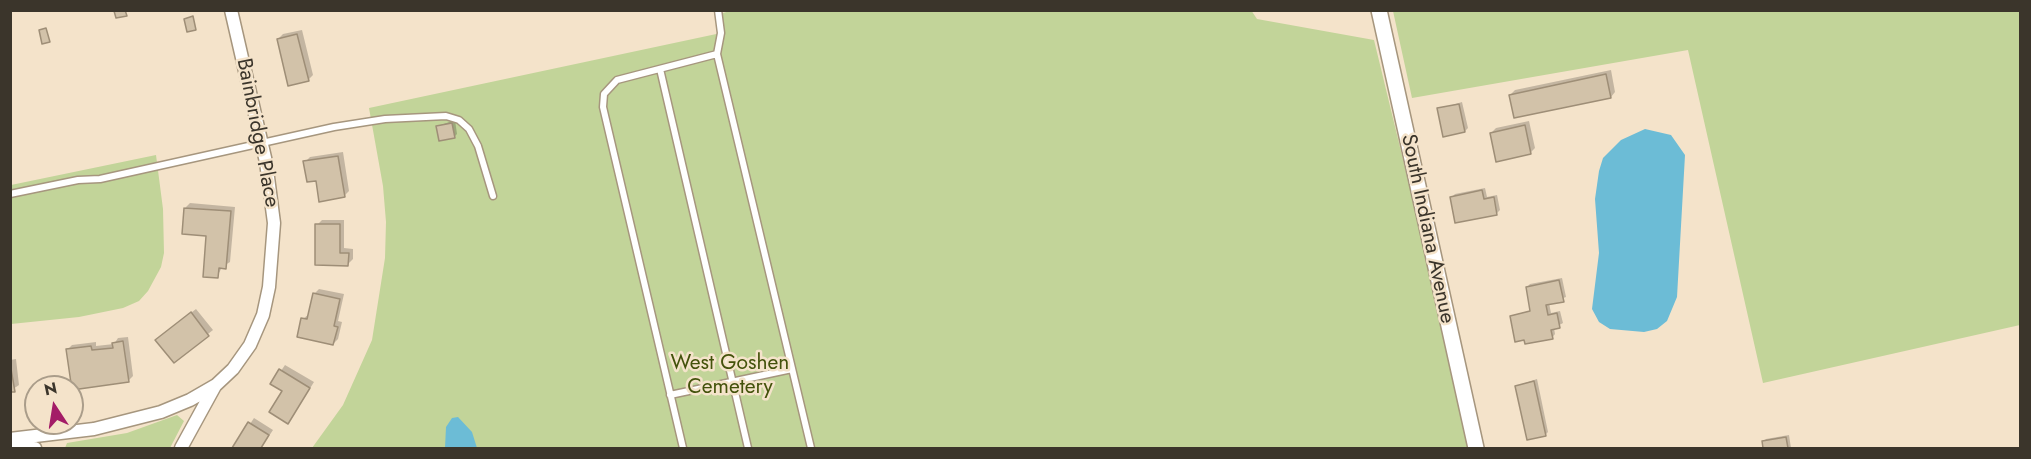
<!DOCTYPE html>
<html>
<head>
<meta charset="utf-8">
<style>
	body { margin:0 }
	#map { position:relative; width:2031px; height:459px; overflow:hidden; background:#f4e3ca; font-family:Jost,sans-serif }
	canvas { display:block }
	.frame { position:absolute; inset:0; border:12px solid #3b352b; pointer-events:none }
	.north { position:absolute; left:24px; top:375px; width:60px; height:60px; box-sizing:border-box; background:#f4e3ca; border:2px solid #aa9d8a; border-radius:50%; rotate:348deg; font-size:16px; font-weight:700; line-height:24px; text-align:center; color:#3b352b }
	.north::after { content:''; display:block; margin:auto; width:21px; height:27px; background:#a31c67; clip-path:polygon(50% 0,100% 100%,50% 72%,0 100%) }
</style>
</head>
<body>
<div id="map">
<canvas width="2031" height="459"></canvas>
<div class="frame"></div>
<div class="north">N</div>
</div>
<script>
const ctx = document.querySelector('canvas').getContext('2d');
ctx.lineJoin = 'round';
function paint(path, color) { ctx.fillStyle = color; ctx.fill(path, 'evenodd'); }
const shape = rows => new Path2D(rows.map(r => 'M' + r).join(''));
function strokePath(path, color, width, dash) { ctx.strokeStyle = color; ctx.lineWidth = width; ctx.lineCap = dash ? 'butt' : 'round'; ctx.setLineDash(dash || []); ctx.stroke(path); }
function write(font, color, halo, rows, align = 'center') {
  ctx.font = font + ' Jost,sans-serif'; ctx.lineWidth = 5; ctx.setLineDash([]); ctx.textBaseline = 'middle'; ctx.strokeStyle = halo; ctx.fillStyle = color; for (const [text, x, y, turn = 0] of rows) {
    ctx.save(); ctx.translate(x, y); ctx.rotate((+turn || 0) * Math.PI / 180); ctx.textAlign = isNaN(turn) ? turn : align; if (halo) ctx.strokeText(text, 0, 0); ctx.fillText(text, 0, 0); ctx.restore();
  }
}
const green = shape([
	[734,10,1251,10,1257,19,1374,40,1473,448,312,448,343,405,372,340,385,258,386,222,383,186,369,108,721,33,719,14],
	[1393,11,2020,11,2020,325,1763,383,1688,50,1412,98],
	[156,155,163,209,164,253,161,267,148,291,139,301,123,308,79,317,11,324,11,185],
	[177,415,184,421,170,448,65,448,67,443,127,433]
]);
const water = shape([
	[1645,129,1671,135,1685,155,1677,297,1667,321,1657,329,1644,332,1610,329,1599,322,1592,309,1599,253,1595,199,1599,171,1603,158,1621,140],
	[458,417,472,432,477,448,445,448,446,427,452,418]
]);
const shadow = shape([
	[302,30,313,75,308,80,278,39,283,34],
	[1611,70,1615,92,1611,97,1510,95,1515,90],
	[1462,102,1468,128,1465,131,1439,109],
	[455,120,457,134,454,137,438,126],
	[1529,121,1535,148,1530,153,1491,133,1496,128],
	[343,152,349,191,344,196,317,179,305,162,310,157],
	[1485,188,1487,197,1497,195,1500,210,1497,213,1451,198,1455,194],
	[190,203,235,207,230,262,222,267,217,277,207,235,185,208],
	[322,220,344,220,344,248,353,249,353,259,348,264,317,225],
	[1562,278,1566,297,1549,303,1551,313,1560,311,1563,323,1554,328,1555,334,1552,338,1511,316,1532,310,1527,287,1530,284],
	[319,289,344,294,338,321,342,322,338,339,333,344,303,319,309,314,314,294],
	[196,309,213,330,174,361,162,335],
	[128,337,133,376,128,381,67,350,72,345,96,342,96,346,114,344,118,338],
	[16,359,19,385,10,391,10,360],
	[285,365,314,382,292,417,284,391,272,384],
	[1537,379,1548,432,1545,435,1516,386],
	[254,418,273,430,261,448,234,448],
	[1789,435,1791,448,1764,448,1763,442,1766,439]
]);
const building = shape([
	[125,10,127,16,116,18,114,11,125,10],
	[193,16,196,30,187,32,184,19,193,16],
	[46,28,50,42,42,44,39,30,46,28],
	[297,34,309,81,288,86,277,39,297,34],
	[1606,74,1611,98,1514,118,1509,95,1606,74],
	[1459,104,1465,132,1443,137,1437,108,1459,104],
	[452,123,455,138,439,141,436,126,452,123],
	[1525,125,1531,154,1496,162,1490,133,1525,125],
	[338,156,345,197,319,202,316,181,307,182,303,161,338,156],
	[1482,190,1484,199,1494,197,1497,215,1455,223,1450,197,1482,190],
	[184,208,231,211,226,269,219,268,218,278,203,277,206,236,182,234,184,208],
	[315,224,340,224,340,253,349,253,348,266,315,265,315,224],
	[1559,280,1564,302,1546,305,1548,315,1557,313,1560,328,1551,330,1553,339,1525,344,1524,340,1515,342,1510,316,1530,311,1526,287,1559,280],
	[313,293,340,299,334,326,338,327,333,345,297,337,301,318,307,319,313,293],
	[191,312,209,336,174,363,155,340,191,312],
	[123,341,129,382,72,390,66,349,91,346,92,350,113,348,112,343,123,341],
	[10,363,15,392,10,392,10,363],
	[279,369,310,388,288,424,269,412,282,391,270,384,279,369],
	[1534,381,1546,436,1527,440,1515,386,1534,381],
	[248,422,269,435,261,448,232,448,248,422],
	[1786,437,1788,448,1763,448,1762,441,1786,437]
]);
const service = shape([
	[718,10,721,33,717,54,811,448],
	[660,69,748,448],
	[10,194,78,180,100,179,334,127,385,119,446,116,459,120,469,129,478,146,493,196],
	[670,395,792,369],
	[683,448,603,107,604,94,617,80,717,54]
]);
const minor = shape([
	[10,439,94,429,161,412,190,400,216,385,233,369,250,345,263,315,269,287,274,223,266,162,231,10],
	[10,442,35,448],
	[181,448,215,386]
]);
const tertiary = shape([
	[1379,10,1476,448]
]);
const streetNames = [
	["Bainbridge Place",257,133,79],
	["South Indiana Avenue",1427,229,78]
];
const parkNames = [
	["West Goshen",730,364],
	["Cemetery",730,388]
];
paint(green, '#c2d499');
paint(water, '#6cbcd6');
paint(shadow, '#0003');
paint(building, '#d2c2a9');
strokePath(building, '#9e8e77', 1.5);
strokePath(service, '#a6967e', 9);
strokePath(minor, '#a6967e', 15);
strokePath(tertiary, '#a6967e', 18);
strokePath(service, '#fff', 6);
strokePath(minor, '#fff', 12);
strokePath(tertiary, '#fff', 15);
write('21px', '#3b352b', '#f4e3ca', streetNames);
write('21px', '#43520b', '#f4e3ca', parkNames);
</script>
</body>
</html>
